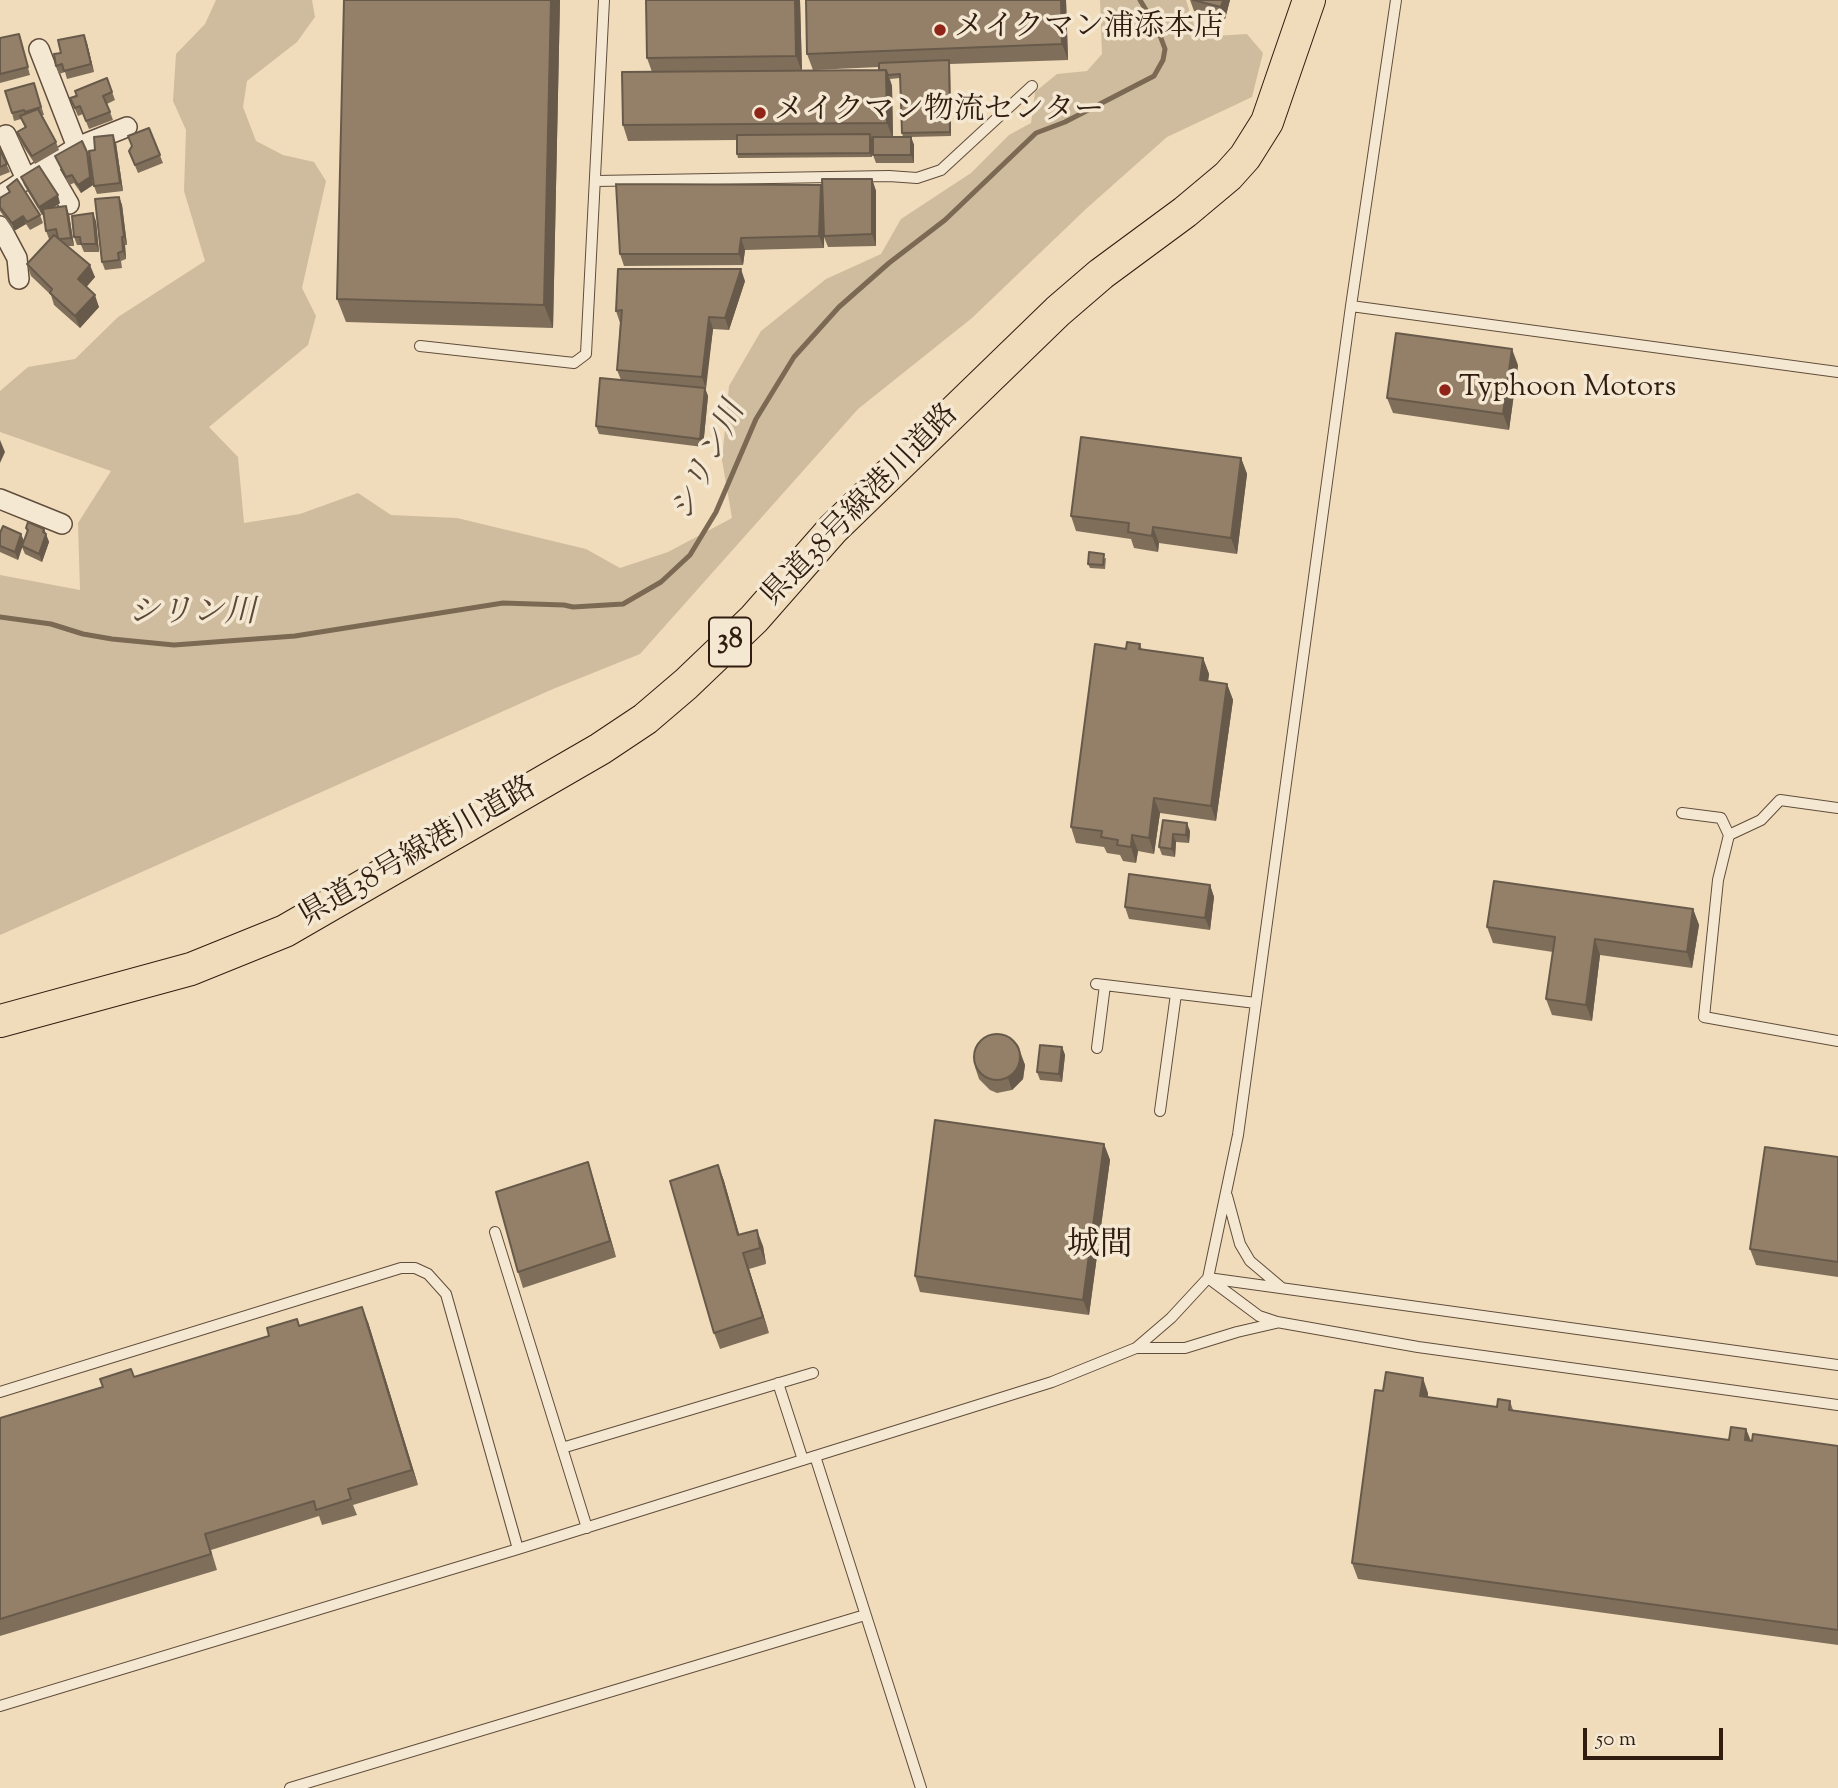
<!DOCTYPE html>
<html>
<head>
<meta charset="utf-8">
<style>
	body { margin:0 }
	#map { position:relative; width:1838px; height:1788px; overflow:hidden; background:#f0dcbb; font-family:"Sorts Mill Goudy",serif }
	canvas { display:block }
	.scale { position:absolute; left:1583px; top:1728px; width:140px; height:32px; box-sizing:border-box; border:4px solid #301d10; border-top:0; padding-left:9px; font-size:21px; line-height:24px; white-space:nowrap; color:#301d10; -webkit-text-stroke:5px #f5e8d3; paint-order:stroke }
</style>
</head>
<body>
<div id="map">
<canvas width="1838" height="1788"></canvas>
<div class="scale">50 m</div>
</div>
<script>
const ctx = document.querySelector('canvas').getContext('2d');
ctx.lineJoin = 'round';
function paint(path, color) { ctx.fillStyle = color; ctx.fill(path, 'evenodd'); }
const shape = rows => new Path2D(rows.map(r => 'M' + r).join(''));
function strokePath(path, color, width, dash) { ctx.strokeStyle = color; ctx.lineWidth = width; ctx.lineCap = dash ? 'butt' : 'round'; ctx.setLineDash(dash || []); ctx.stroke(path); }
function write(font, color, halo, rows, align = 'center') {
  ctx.font = font + ' "Sorts Mill Goudy","Noto Serif JP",serif'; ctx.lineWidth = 7; ctx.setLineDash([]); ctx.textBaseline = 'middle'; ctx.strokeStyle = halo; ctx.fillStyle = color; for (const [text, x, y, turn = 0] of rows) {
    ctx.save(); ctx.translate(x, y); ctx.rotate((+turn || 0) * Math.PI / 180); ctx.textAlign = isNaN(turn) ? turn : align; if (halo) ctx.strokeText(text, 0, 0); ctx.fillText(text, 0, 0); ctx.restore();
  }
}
const green = shape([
	[216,0,312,0,315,17,297,42,247,81,243,107,256,141,283,155,314,162,326,181,302,288,316,316,308,345,209,427,238,457,244,523,300,514,358,493,391,515,457,518,586,549,620,568,668,552,732,518,722,460,729,386,761,331,826,279,881,254,901,219,971,173,1009,135,1031,123,1035,92,1057,74,1087,71,1102,54,1100,0,1186,0,1198,37,1247,34,1263,53,1252,97,1167,137,1087,208,972,318,858,409,640,654,553,689,0,935,0,575,80,590,78,523,111,471,0,432,0,391,28,367,75,359,118,317,205,261,184,191,186,130,173,101,176,54,205,24]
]);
const stream = shape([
	[0,617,51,624,83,634,112,639,174,645,295,636,503,603,564,605,573,607,623,604,661,582,690,555,716,512,756,419,794,357,839,307,889,263,945,220,1036,133,1065,122,1154,76,1163,60,1165,49,1158,30,1140,0]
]);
const lane = shape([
	[596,181,889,176,917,178,941,170,1032,86],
	[1351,306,1838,372],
	[420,346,574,363,586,354,604,0],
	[1682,813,1721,818,1729,835,1718,880,1704,1017,1838,1041],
	[1729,835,1761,820,1780,800,1838,808],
	[1096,984,1256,1003],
	[1097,1048,1105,985],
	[1160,1111,1176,994],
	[1227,1196,1240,1244,1250,1261,1282,1288],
	[495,1232,587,1528],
	[1208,1278,1259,1316,1277,1322,1418,1347,1838,1405],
	[1208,1278,1838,1365],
	[1136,1348,1185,1348,1237,1332,1276,1323],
	[778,1383,803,1460],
	[0,1392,401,1268,415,1268,428,1274,446,1294,518,1549],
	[562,1448,813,1373],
	[815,1456,921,1788],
	[0,1706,518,1549,1052,1382,1136,1348,1171,1318,1208,1278,1238,1135,1351,306,1396,0],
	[290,1788,865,1615]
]);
const street = shape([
	[39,49,77,147],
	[6,135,26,179],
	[47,166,69,204],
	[0,196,77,147,127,127],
	[0,226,17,258,19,279],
	[0,499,62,524]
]);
const primary = shape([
	[0,1021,191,969,285,931,600,749,645,719,686,684,754,619,833,529,1058,311,1101,274,1185,212,1228,176,1245,157,1267,122,1309,0]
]);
const wall = shape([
	[560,0,553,328,346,322,337,299],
	[800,0,802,71,879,70,879,67,813,70,807,54,1066,0,1068,60,950,64,951,136,911,137,914,145,914,163,876,163,873,155,873,139,872,139,872,157,738,158,737,154,737,140,628,141,623,125,652,72,647,58],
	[900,78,902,133,903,137,893,137,892,86,890,79],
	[1190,0,1230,0,1225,19,1194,11],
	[19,34,30,75,0,83,0,38],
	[84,35,87,43,94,72,67,79,65,72,59,74,56,66,61,53],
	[107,78,115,100,107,104,113,120,89,129,83,114,78,116,70,98],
	[34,83,44,115,42,115,56,142,59,150,35,164,19,140,17,132,25,128,21,119,14,121,12,113],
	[149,128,163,163,138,173,129,151,132,146,128,136],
	[116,143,123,191,97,194,94,186,95,150],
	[0,150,10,172,0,176],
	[87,152,90,160,93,185,81,193,74,183,69,185,55,156],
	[21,177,60,203,53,208,69,214,74,246,68,246,95,277,86,287,99,307,80,328,54,305,51,295,31,276,27,264,51,239,49,239,46,231,44,214,42,215,24,185],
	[872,179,876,191,876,246,828,247,824,237,824,248,745,250,743,265,624,266,620,254,823,189],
	[7,187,40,215,43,223,30,230,26,224,14,231,0,211,0,198,9,192],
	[119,197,122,205,127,245,125,245,126,259,121,261,122,268,105,270,102,262],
	[96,221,99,252,84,252,81,245,77,245,74,237],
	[745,281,729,330,713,329,705,389,708,396,703,447,599,434,596,426,621,380,617,370,620,323,616,311],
	[1518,365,1509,430,1393,413,1387,398],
	[1241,458,1247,474,1237,554,1159,543,1158,552,1134,548,1131,539,1076,531,1071,516],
	[26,528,44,529,46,534,49,542,42,562,25,554,22,547,18,560,0,552,0,532,21,534,24,541,27,532],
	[1106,558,1105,569,1090,568,1088,564],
	[1140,644,1142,650,1203,658,1209,674,1208,681,1227,684,1233,700,1216,821,1160,813,1154,854,1138,851,1136,863,1123,861,1120,855,1107,853,1104,847,1076,843,1071,827,1126,649],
	[1163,820,1190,831,1189,843,1176,842,1175,857,1162,855,1159,847],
	[1210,885,1214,897,1210,930,1129,919,1125,907],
	[1693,909,1699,925,1692,968,1600,955,1592,1021,1552,1015,1546,999,1553,952,1493,943,1487,927],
	[1018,1045,1025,1065,1023,1079,1012,1090,997,1093,990,1090,979,1079,975,1067],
	[1062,1047,1065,1055,1062,1082,1040,1080,1037,1072],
	[1104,1144,1110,1160,1089,1315,920,1292,915,1276],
	[1838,1157,1838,1277,1756,1265,1750,1249],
	[718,1165,724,1181,739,1235,763,1246,766,1264,749,1269,769,1333,720,1349,714,1333],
	[593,1178,616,1257,523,1288,518,1272],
	[368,1322,418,1485,353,1505,357,1515,322,1525,319,1516,211,1550,217,1570,0,1636,0,1418,300,1326],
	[1383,1391,1428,1393,1428,1398,1497,1407,1510,1401,1513,1410,1729,1440,1746,1429,1751,1441,1838,1446,1838,1645,1358,1579,1352,1563]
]);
const shadedWall = shape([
	[551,0,560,0,553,328,544,305],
	[795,0,800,0,802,72,796,56],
	[1061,0,1066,0,1068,60,1062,44],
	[1223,0,1230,0,1225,19,1221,7],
	[84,35,87,43,94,72,91,64],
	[949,60,950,64,951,136,950,132],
	[886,70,892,86,893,139,887,123],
	[870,134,872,138,872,157,870,153],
	[113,135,116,143,123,191,120,183],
	[911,137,914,145,914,163,911,155],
	[87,152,90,160,93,185,81,193,78,185],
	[872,179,876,191,876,246,872,234],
	[821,185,825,197,824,248,819,236],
	[58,195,60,203,42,215,39,207],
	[119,197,122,205,127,245,124,237],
	[66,206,69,214,74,246,71,238],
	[93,213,96,221,99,252,96,244],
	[23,216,26,224,14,231,12,223],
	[122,237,125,245,126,259,123,251],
	[741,238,745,250,743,265,739,254],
	[90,265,95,277,83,291,78,279],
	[741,269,745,281,729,330,725,318],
	[95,295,99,307,80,328,75,316],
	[709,317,713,329,706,389,702,377],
	[1512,349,1518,365,1509,430,1503,414],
	[705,388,708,396,703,447,700,439],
	[0,440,5,452,0,463],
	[1241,458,1247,474,1237,554,1231,538],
	[1153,527,1159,543,1158,552,1152,536],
	[44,529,49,542,42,562,39,554],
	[21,534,24,542,18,560,15,552],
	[1203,658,1209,674,1206,696,1200,680],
	[1227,684,1233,700,1216,821,1211,806],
	[1154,798,1160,813,1154,854,1149,838],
	[1187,823,1190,831,1189,843,1186,835],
	[1173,834,1176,842,1175,857,1172,849],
	[1132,835,1138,851,1136,863,1131,847],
	[1210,885,1214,897,1210,930,1205,918],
	[1693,909,1699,925,1692,968,1687,952],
	[1595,939,1600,955,1592,1021,1586,1005],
	[1062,1047,1065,1055,1062,1082,1059,1074],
	[1020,1053,1025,1065,1023,1079,1012,1090,1008,1078],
	[1104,1144,1110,1160,1089,1315,1083,1300],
	[588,1162,593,1178,616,1257,610,1241],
	[718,1165,724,1181,744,1251,738,1235],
	[757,1230,763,1246,766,1264,760,1248],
	[743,1253,749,1269,769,1333,763,1317],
	[362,1307,368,1322,418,1485,412,1470],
	[1423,1378,1428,1393,1426,1412,1420,1396],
	[1746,1429,1752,1445,1745,1440]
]);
const building = shape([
	[344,0,551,0,544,305,337,299,344,0],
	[646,0,795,0,796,56,647,58,646,0],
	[806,0,1061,0,1062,44,807,54,806,0],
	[1193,0,1223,0,1221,7,1193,0],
	[19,34,28,67,0,74,0,38,19,34],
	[84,35,91,64,64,71,62,64,56,66,54,54,61,53,58,40,84,35],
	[949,60,950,132,902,133,900,74,888,75,886,70,879,70,879,63,949,60],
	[886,70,887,123,623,125,622,72,886,70],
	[107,78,112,92,103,96,110,112,86,121,80,106,75,108,70,98,77,96,75,91,107,78],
	[34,83,41,107,25,112,24,110,12,113,5,91,34,83],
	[38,109,56,142,32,156,17,132,26,127,20,116,38,109],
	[149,128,160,155,135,165,129,151,132,146,128,136,149,128],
	[870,134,870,153,737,154,737,135,870,134],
	[113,135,120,183,94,186,89,151,95,150,94,137,113,135],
	[873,137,911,137,911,155,873,155,873,137],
	[82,141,87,152,90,177,78,185,72,175,66,177,55,156,82,141],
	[0,150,7,164,0,167,0,150],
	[39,166,58,195,39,207,21,177,39,166],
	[17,179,40,215,27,222,23,216,12,223,0,207,0,198,10,192,7,187,17,179],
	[822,179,872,179,872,234,824,236,822,179],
	[616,184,821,185,819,236,741,238,739,254,620,254,616,184],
	[119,197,124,237,122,237,123,251,118,253,119,260,102,262,95,199,119,197],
	[66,206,71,238,60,239,58,238,56,229,46,231,43,209,66,206],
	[93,213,96,244,81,244,80,237,74,237,72,216,93,213],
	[54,235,90,265,78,279,95,295,75,316,50,293,52,289,27,264,54,235],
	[618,269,741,269,725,318,709,317,702,377,617,370,622,310,616,311,618,269],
	[1396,333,1512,349,1503,414,1387,398,1396,333],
	[600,378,705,388,700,439,596,426,600,378],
	[1081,437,1241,458,1231,538,1153,527,1152,536,1128,532,1129,523,1071,516,1081,437],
	[28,522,44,529,43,532,46,534,39,554,22,546,28,530,26,528,28,522],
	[3,526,21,534,15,552,0,546,0,533,3,526],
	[1089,552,1104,554,1103,565,1088,564,1089,552],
	[1127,642,1140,644,1139,649,1203,658,1200,680,1227,684,1211,806,1154,798,1149,838,1132,835,1131,847,1117,845,1118,840,1101,837,1102,831,1071,827,1095,644,1126,649,1127,642],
	[1163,820,1187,823,1186,835,1173,834,1172,849,1159,847,1163,820],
	[1129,874,1210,885,1205,918,1125,907,1129,874],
	[1494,881,1693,909,1687,952,1595,939,1586,1005,1546,999,1555,937,1487,927,1494,881],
	'974 1057a23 23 0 1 1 46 0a23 23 0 1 1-46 0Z',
	[1040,1045,1062,1047,1059,1074,1037,1072,1040,1045],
	[935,1120,1104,1144,1083,1300,915,1276,935,1120],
	[1765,1147,1838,1157,1838,1262,1750,1249,1765,1147],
	[588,1162,610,1241,518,1272,496,1192,588,1162],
	[718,1165,738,1235,757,1230,760,1248,743,1253,763,1317,714,1333,670,1181,718,1165],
	[362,1307,412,1470,348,1489,351,1499,316,1510,314,1501,205,1534,211,1554,0,1619,0,1418,103,1387,100,1379,131,1369,134,1377,269,1336,267,1328,297,1319,299,1326,362,1307],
	[1386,1372,1423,1378,1420,1396,1497,1407,1498,1399,1510,1401,1509,1410,1729,1440,1731,1427,1746,1429,1745,1440,1752,1441,1753,1434,1838,1446,1838,1630,1352,1563,1375,1390,1383,1391,1386,1372]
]);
const markers = [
	[940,30,7,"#8f2418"],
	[760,113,7,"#8f2418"],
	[1445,390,7,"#8f2418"]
];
const shields = [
	[730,642,42]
];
const shieldNames = [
	["38",730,642]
];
const poiNames = [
	["メイクマン浦添本店",954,30],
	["メイクマン物流センター",774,113],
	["Typhoon Motors",1459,390]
];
const streetNames = [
	["県道38号線港川道路",862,507,-46],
	["県道38号線港川道路",419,854,-30]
];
const waterNames = [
	["シリン川",711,463,-64],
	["シリン川",192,616]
];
const quarterNames = [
	["城間",1100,1248]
];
paint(green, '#cfbc9e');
strokePath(stream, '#7c6954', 5);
strokePath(lane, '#604d3b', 12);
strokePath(street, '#604d3b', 22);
strokePath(primary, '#301d10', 34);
strokePath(lane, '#f5e8d3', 10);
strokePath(street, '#f5e8d3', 19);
strokePath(primary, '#f0dcbb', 32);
paint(wall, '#7f6e5a');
paint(shadedWall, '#685a4a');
paint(building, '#948069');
strokePath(building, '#685a4a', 2);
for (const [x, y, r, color] of markers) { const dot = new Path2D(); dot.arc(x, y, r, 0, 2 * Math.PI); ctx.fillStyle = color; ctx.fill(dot); strokePath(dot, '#f5e8d3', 2.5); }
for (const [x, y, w] of shields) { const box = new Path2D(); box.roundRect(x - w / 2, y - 24.5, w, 49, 5); ctx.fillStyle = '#f5e8d3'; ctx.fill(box); strokePath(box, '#301d10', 2); }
write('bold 28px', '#301d10', null, shieldNames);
write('30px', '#301d10', '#f5e8d3', poiNames, 'left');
write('30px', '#301d10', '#f5e8d3', streetNames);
write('italic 32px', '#5c4938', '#f5e8d3', waterNames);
write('33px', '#301d10', '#f5e8d3', quarterNames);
</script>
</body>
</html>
